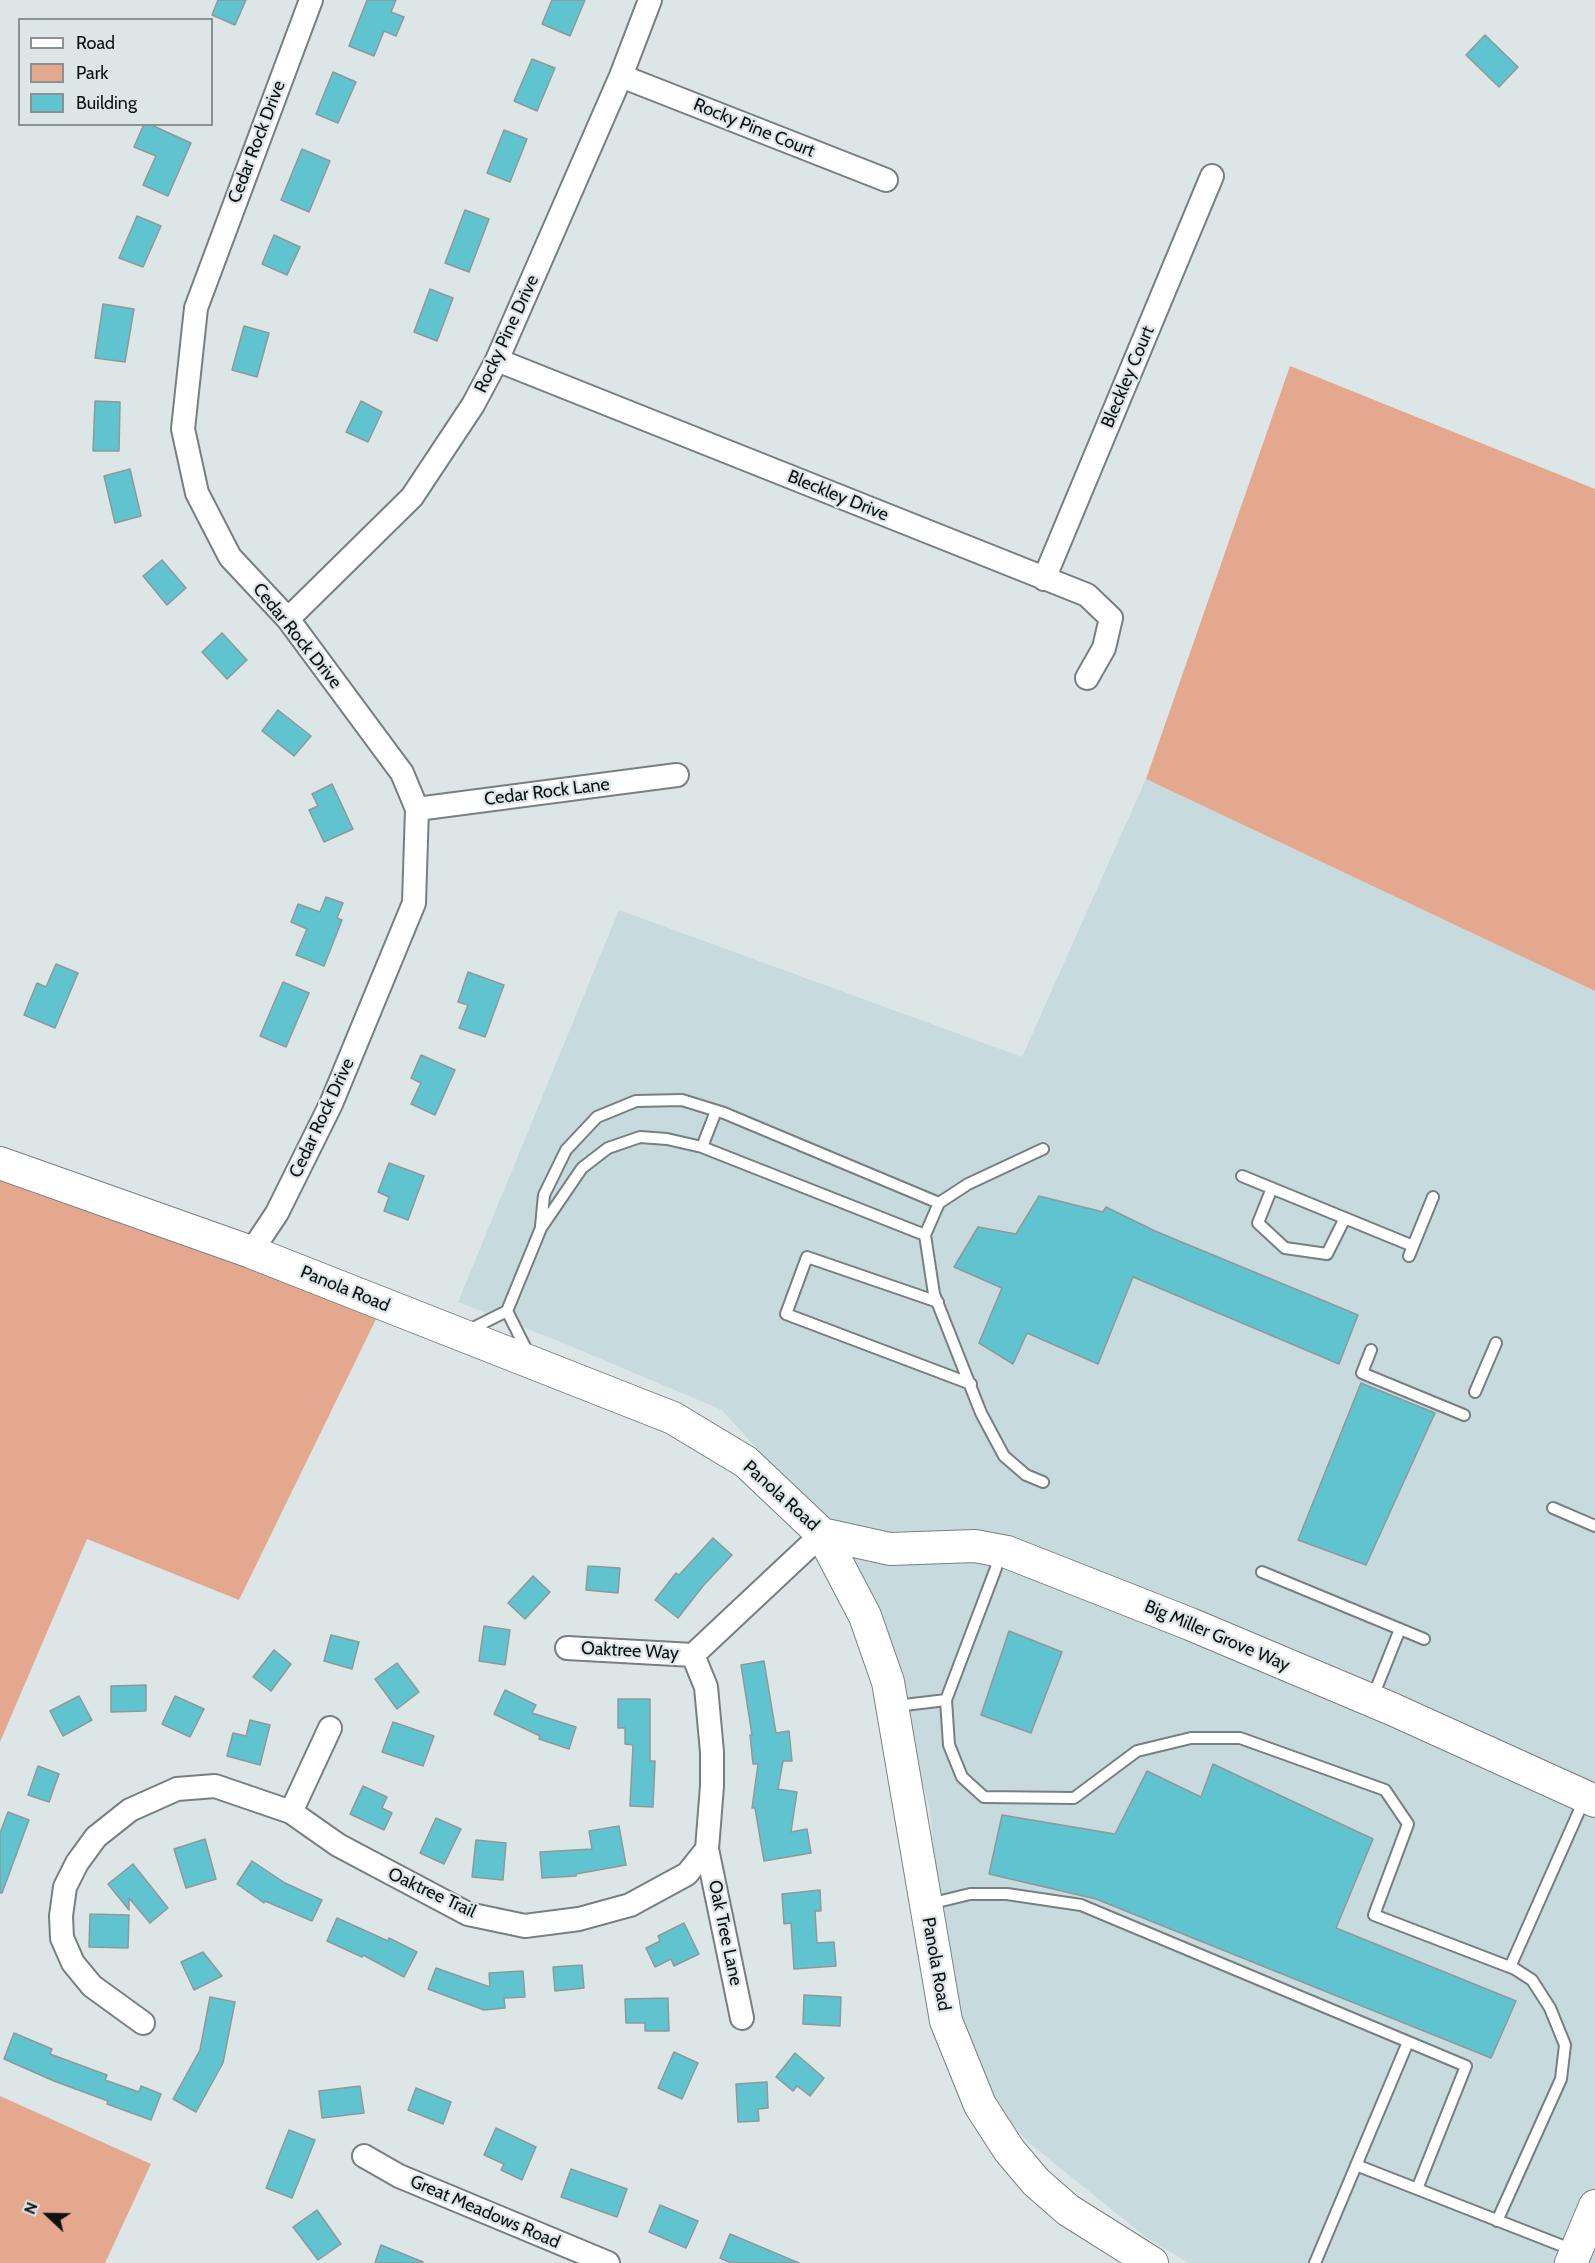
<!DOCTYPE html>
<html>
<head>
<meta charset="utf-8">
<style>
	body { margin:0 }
	#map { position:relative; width:1595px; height:2263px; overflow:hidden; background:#dce6e7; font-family:Cabin,sans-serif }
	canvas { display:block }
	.legend { position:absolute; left:18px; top:18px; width:195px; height:108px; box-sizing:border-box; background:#dce6e7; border:2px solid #8a9192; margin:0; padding:8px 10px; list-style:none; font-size:18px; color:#0f1213 }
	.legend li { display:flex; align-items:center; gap:12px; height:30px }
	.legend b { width:30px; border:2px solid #8a9192 }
	.north { position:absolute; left:18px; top:2185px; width:60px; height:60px; -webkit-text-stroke:4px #dce6e7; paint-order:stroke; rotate:292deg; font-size:16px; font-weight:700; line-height:24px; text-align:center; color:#0f1213 }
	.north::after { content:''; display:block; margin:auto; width:21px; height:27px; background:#0f1213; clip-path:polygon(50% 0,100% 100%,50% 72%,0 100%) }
</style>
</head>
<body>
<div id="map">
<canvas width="1595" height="2263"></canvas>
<ul class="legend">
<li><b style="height:8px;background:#fff"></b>Road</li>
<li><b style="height:16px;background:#e4a88f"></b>Park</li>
<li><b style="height:16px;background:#60c3d0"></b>Building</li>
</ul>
<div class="north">N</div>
</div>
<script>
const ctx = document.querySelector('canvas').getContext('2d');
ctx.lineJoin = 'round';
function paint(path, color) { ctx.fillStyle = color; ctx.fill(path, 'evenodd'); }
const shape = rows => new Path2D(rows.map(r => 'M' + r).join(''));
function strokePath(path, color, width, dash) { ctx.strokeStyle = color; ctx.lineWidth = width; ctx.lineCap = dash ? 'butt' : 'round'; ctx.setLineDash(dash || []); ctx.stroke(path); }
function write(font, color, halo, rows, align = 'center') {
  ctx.font = font + ' Cabin,sans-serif'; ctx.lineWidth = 4.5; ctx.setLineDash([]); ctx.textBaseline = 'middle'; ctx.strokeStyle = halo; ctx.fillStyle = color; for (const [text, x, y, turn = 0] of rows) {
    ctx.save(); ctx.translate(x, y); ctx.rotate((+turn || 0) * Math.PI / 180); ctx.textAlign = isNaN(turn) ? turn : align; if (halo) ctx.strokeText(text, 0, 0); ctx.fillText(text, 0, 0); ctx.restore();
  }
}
const built = shape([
	[1146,779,1595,991,1595,2263,1189,2263,1146,2237,1029,2143,950,2052,930,1808,910,1743,821,1519,722,1410,556,1340,458,1302,619,910,1022,1057]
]);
const green = shape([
	[1290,366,1595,489,1595,991,1146,779],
	[0,1177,378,1315,239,1600,87,1539,0,1742],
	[0,2096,151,2164,105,2263,0,2263]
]);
const building = shape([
	[218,0,246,0,235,25,212,15,218,0],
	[367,0,396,0,391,12,404,17,396,36,384,31,374,56,349,46,367,0],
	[552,0,585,0,570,36,542,24,552,0],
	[1485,35,1518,67,1499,87,1466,55,1485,35],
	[532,59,555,68,537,111,514,101,532,59],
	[333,72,356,82,338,123,316,114,333,72],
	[144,124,149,124,191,143,168,196,143,185,156,156,134,147,144,124],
	[504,130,527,139,510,182,487,173,504,130],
	[302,149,330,161,309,212,281,200,302,149],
	[465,210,489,219,469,272,445,263,465,210],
	[137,216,161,226,143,267,119,258,137,216],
	[274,235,300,247,287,275,262,264,274,235],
	[430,289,453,298,437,341,414,332,430,289],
	[103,304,134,309,125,362,95,358,103,304],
	[244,326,269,333,257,377,232,370,244,326],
	[95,401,120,402,119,451,93,451,95,401],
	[361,401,382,412,368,442,346,432,361,401],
	[130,469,141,516,115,523,104,476,130,469],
	[162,560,186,588,167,605,143,576,162,560],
	[222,633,247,660,227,679,202,652,222,633],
	[278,710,311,736,294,756,262,731,278,710],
	[332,784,353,829,324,842,309,810,318,806,312,794,332,784],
	[326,897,343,903,337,918,342,920,324,966,296,955,307,929,291,922,298,904,320,912,326,897],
	[56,964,78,973,55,1028,24,1015,37,983,46,987,56,964],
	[468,972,504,985,485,1037,459,1028,468,1005,458,1002,468,972],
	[283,982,309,993,286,1047,260,1036,283,982],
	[421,1055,455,1070,435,1115,411,1104,421,1083,411,1078,421,1055],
	[389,1163,424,1176,408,1220,384,1211,389,1197,378,1192,389,1163],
	[1039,1196,1103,1212,1106,1207,1155,1231,1358,1315,1339,1364,1133,1277,1098,1364,1027,1333,1013,1364,979,1343,1002,1288,954,1267,978,1227,1016,1234,1039,1196],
	[1361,1383,1435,1413,1366,1565,1298,1540,1361,1383],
	[713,1538,732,1555,703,1586,678,1618,655,1600,676,1573,679,1575,713,1538],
	[588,1566,620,1568,618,1593,586,1590,588,1566],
	[533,1576,550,1592,525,1619,508,1603,533,1576],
	[484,1626,510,1630,505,1665,479,1661,484,1626],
	[1009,1631,1062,1652,1031,1733,981,1715,1009,1631],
	[331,1635,359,1642,352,1669,324,1661,331,1635],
	[274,1650,291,1664,271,1691,253,1677,274,1650],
	[764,1661,776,1733,789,1731,792,1761,783,1761,778,1789,797,1792,791,1832,807,1829,811,1853,764,1861,755,1808,752,1808,758,1764,753,1764,750,1735,752,1735,741,1665,764,1661],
	[397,1663,419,1692,397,1709,375,1679,397,1663],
	[146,1685,146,1711,111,1712,111,1686,146,1685],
	[505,1690,536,1705,532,1713,576,1727,569,1749,539,1739,540,1736,494,1714,505,1690],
	[79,1696,92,1720,63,1736,50,1711,79,1696],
	[175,1696,204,1709,190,1737,162,1724,175,1696],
	[618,1699,650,1699,650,1761,655,1761,653,1807,630,1806,633,1745,625,1744,625,1728,618,1728,618,1699],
	[250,1720,270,1725,260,1765,227,1756,233,1733,246,1736,250,1720],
	[393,1722,434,1736,423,1766,382,1752,393,1722],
	[1213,1764,1373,1839,1336,1928,1516,2001,1491,2058,1096,1899,989,1874,1002,1815,1115,1834,1147,1771,1201,1797,1213,1764],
	[38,1766,59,1774,49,1802,28,1795,38,1766],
	[363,1786,387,1797,382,1808,392,1813,384,1830,350,1814,363,1786],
	[8,1812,29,1820,2,1893,0,1893,0,1833,8,1812],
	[436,1818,461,1829,444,1864,420,1853,436,1818],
	[619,1826,626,1865,576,1874,576,1876,542,1878,540,1852,592,1849,589,1831,619,1826],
	[205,1839,216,1879,186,1888,174,1849,205,1839],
	[476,1840,506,1843,503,1880,472,1877,476,1840],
	[252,1861,285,1883,322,1900,312,1921,265,1901,264,1903,237,1884,252,1861],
	[133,1864,168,1908,150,1923,129,1898,129,1910,108,1884,133,1864],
	[820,1890,821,1911,815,1911,817,1943,834,1942,836,1966,794,1969,791,1923,784,1924,782,1894,820,1890],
	[90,1914,129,1915,128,1948,89,1947,90,1914],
	[337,1918,388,1941,389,1938,417,1952,404,1977,363,1955,362,1957,327,1941,337,1918],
	[684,1923,699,1954,674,1966,671,1959,655,1967,646,1948,660,1941,658,1936,684,1923],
	[203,1952,222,1976,194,1990,181,1962,203,1952],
	[582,1965,584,1988,555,1991,553,1967,582,1965],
	[436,1968,490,1987,489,1973,523,1971,525,1997,504,1998,505,2008,484,2010,428,1989,436,1968],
	[804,1995,841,1997,840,2026,803,2024,804,1995],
	[210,1997,235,2002,223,2063,196,2112,173,2099,200,2050,210,1997],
	[668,1998,669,2031,645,2031,645,2023,626,2023,625,1999,668,1998],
	[14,2033,52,2049,50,2054,107,2075,105,2080,139,2092,141,2086,161,2094,151,2120,107,2104,108,2101,54,2081,4,2059,14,2033],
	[674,2052,698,2063,682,2099,658,2088,674,2052],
	[795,2053,824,2078,810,2096,797,2086,793,2091,776,2077,795,2053],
	[767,2082,768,2108,758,2109,759,2121,738,2122,736,2084,767,2082],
	[360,2086,364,2113,322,2118,319,2091,360,2086],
	[416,2088,451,2102,443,2124,408,2110,416,2088],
	[496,2128,536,2147,522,2180,501,2170,504,2164,484,2155,496,2128],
	[289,2130,315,2140,292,2198,266,2188,289,2130],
	[571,2169,627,2189,617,2217,561,2197,571,2169],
	[660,2205,698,2221,686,2248,649,2232,660,2205],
	[317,2210,341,2244,318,2260,293,2227,317,2210],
	[730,2234,799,2263,731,2263,720,2258,730,2234],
	[381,2245,423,2262,423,2263,375,2263,381,2245]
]);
const lane = shape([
	[702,1147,716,1111],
	[1242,1176,1413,1246],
	[1272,1188,1258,1223,1285,1248,1327,1254,1345,1218],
	[541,1226,544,1195,566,1150,597,1117,636,1101,682,1100,724,1113,939,1203],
	[1409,1256,1433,1197],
	[938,1302,807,1257,786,1314,971,1384],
	[507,1311,528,1353],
	[467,1331,507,1311,541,1228,582,1168,608,1148,640,1137,667,1139,702,1147,925,1235],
	[1371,1350,1362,1373,1464,1415],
	[1475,1392,1496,1343],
	[1043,1482,1026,1475,1004,1456,981,1413,934,1294,925,1235,939,1203,968,1184,1043,1149],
	[1553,1508,1595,1526],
	[1262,1572,1424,1639],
	[1372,1699,1400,1629],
	[946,1700,996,1568,997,1553],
	[896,1706,946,1700,949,1745,962,1777,984,1797,1074,1798,1137,1751,1191,1738,1240,1738,1385,1790,1408,1824,1374,1915,1515,1969,1532,1980,1550,2008,1565,2045,1561,2079,1497,2221],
	[929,1904,970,1894,1007,1894,1081,1905,1466,2066,1417,2189],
	[1510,1967,1584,1800],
	[1356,2165,1573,2250],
	[1315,2263,1408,2042]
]);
const street = shape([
	[621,76,886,180],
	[497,360,1087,595,1111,618,1104,648,1087,678],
	[1044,579,1212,176],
	[288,619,412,497,473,405,497,360,621,76,650,0],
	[417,809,677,775],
	[251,1252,277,1213,331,1104,414,903,417,809,402,773,288,619,230,557,197,493,183,429,196,308,311,0],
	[567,1648,693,1655],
	[693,1655,822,1534],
	[291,1812,330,1728],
	[707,1849,742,2018],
	[143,2023,92,1986,73,1963,62,1938,61,1916,65,1887,77,1863,96,1837,130,1810,177,1789,215,1786,291,1812,338,1845,468,1914,525,1926,579,1919,630,1905,687,1874,707,1849,712,1786,712,1752,706,1687,693,1655],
	[364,2156,399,2176,608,2263]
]);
const secondary = shape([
	[0,1163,251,1252,673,1418,746,1462,822,1534,865,1616,888,1682,946,2021,980,2105,1009,2150,1036,2182,1068,2210,1152,2263],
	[822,1534,890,1549,975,1546,1007,1552,1190,1624,1392,1709,1595,1801],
	[1571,2263,1595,2206]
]);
const streetNames = [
	["Rocky Pine Court",754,128,22],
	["Cedar Rock Drive",257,142,-69],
	["Rocky Pine Drive",507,334,-65],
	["Bleckley Court",1128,377,-67],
	["Bleckley Drive",838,496,22],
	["Cedar Rock Drive",297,636,51],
	["Cedar Rock Lane",547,792,-7],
	["Cedar Rock Drive",322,1118,-65],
	["Panola Road",345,1289,22],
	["Panola Road",781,1496,42],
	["Big Miller Grove Way",1217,1636,23],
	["Oaktree Way",630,1651,3],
	["Oaktree Trail",432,1893,25],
	["Oak Tree Lane",725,1933,78],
	["Panola Road",936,1964,80],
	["Great Meadows Road",485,2212,23]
];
paint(built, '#c7dadd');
paint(green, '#e4a88f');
paint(building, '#60c3d0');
strokePath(building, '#8f999a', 1.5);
strokePath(lane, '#778081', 14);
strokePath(street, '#778081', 26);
strokePath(secondary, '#778081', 34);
strokePath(lane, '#fff', 10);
strokePath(street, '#fff', 22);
strokePath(secondary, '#fff', 32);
write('18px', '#0f1213', '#dce6e7', streetNames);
</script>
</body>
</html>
